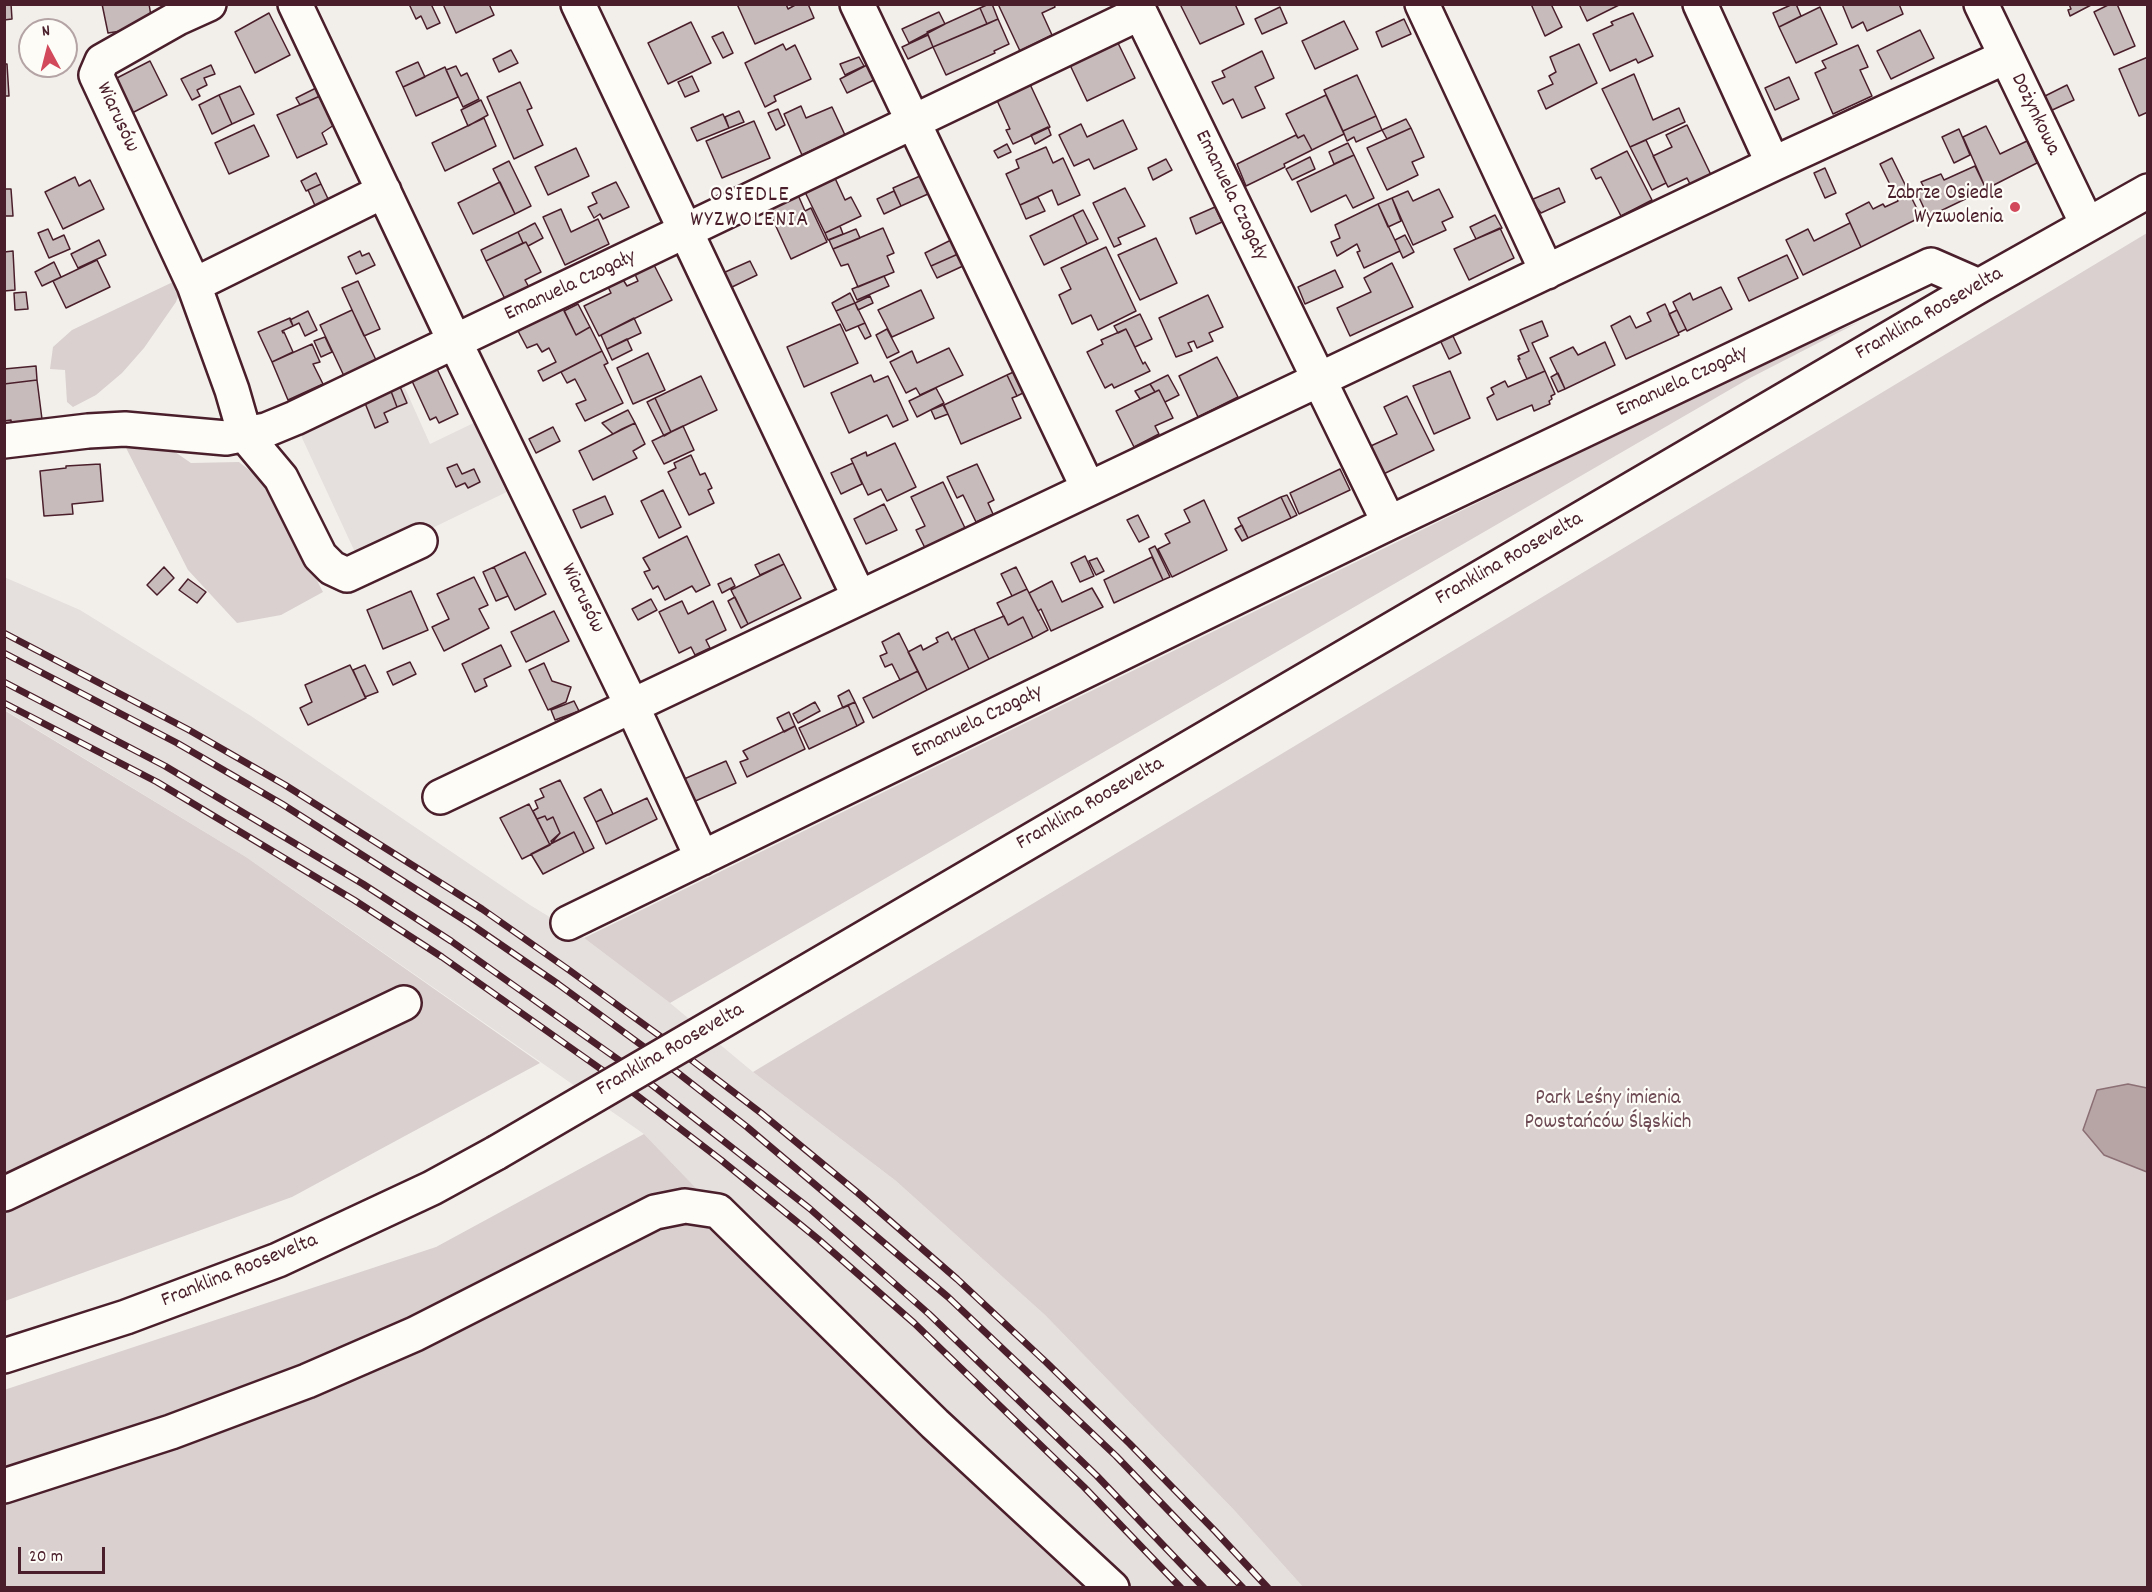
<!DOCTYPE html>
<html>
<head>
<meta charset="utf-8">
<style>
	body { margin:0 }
	#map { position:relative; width:2152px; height:1592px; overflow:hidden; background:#f2efeb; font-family:Dekko,sans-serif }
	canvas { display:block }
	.frame { position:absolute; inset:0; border:6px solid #4a1f2b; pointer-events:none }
	.north { position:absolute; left:18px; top:18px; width:60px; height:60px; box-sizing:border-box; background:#fdfcf7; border:2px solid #b5a4a5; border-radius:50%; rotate:353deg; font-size:16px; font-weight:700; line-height:24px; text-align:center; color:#4a1f2b }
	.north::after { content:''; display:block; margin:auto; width:21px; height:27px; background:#d1495b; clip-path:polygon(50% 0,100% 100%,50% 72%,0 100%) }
	.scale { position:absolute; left:18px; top:1547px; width:87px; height:27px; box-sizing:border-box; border:3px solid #4a1f2b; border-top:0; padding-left:8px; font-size:18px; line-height:21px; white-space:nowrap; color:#4a1f2b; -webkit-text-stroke:4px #fdfcf7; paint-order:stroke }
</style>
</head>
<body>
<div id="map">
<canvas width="2152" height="1592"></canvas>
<div class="frame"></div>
<div class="north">N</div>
<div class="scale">20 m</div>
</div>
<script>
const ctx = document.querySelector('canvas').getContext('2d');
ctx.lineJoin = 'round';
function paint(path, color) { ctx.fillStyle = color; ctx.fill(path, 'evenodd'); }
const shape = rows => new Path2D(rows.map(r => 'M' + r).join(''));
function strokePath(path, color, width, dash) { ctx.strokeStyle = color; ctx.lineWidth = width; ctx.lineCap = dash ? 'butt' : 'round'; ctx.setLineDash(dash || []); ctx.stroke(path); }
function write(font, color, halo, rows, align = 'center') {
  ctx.font = font + ' Dekko,sans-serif'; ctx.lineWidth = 4.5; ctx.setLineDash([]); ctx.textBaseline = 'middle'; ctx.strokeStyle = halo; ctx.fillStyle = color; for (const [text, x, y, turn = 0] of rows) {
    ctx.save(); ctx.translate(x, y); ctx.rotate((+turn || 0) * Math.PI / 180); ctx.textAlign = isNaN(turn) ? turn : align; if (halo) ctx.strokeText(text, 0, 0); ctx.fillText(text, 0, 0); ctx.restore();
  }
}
const built = shape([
	[400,377,430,444,484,418,517,487,360,563,297,427],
	[4,577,80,610,251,716,530,905,584,938,670,1003,753,1072,896,1181,1045,1315,1234,1510,1303,1587,1112,1587,718,1211,644,1134,246,857,5,710]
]);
const green = shape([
	[2147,233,2147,1088,2128,1084,2104,1155,2147,1172,2147,1587,1303,1587,1234,1510,1045,1315,896,1181,753,1072],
	[175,281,180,291,176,302,144,348,122,373,96,395,73,407,67,402,65,370,50,369,53,347,72,330],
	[1859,322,1750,378,670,1003,584,938,1783,354],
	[121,438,156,439,191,463,239,462,267,484,323,592,281,615,237,623,188,570],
	[4,710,246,857,540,1063,292,1197,5,1301],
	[644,1134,718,1211,1112,1587,5,1587,4,1390,436,1247]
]);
const water = shape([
	[2128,1084,2147,1088,2147,1172,2104,1155,2083,1130,2097,1090,2128,1084]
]);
const building = shape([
	[4,4,11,4,12,19,4,20,4,4],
	[102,4,149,4,151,16,145,17,147,26,123,38,121,31,108,33,102,4],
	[409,4,431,4,440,23,427,29,421,16,416,19,409,4],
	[443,4,489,4,494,15,456,33,443,4],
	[737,4,786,4,788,9,797,4,808,4,814,18,755,44,737,4],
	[989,4,992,4,998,19,987,24,980,8,989,4],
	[998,4,1054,4,1055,7,1042,13,1052,35,1020,51,998,4],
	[1180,4,1235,4,1244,24,1200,44,1180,4],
	[1531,4,1551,4,1562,27,1545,36,1531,4],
	[1579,4,1621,4,1587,21,1579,4],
	[1793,4,1796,4,1801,16,1779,27,1773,13,1793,4],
	[1842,4,1899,4,1903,14,1867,31,1863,22,1852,28,1842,4],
	[2069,4,2093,4,2070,16,2068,10,2071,9,2069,4],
	[2110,4,2117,4,2135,46,2114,55,2094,12,2110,4],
	[1280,7,1287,23,1262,34,1255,19,1280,7],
	[1820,7,1837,44,1796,63,1779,27,1820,7],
	[980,8,987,24,933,47,927,32,980,8],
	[939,12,945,24,909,43,902,29,939,12],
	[269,13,290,55,255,73,235,32,269,13],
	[1633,13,1653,56,1638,63,1636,59,1610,71,1593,34,1613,25,1611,22,1633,13],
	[998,19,1009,44,994,51,995,53,946,75,933,47,998,19],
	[1404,19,1411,34,1382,47,1376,32,1404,19],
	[1344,21,1358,49,1315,69,1302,41,1344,21],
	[691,22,711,63,668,84,648,43,691,22],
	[1920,30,1934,58,1891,79,1877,51,1920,30],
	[723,32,733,53,723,58,712,37,723,32],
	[928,35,933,47,908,59,902,47,928,35],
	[1118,43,1135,78,1087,101,1070,65,1118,43],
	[783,44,786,50,795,45,811,79,774,96,776,101,765,107,745,63,783,44],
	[1579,44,1597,83,1546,109,1538,91,1553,84,1549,76,1556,72,1550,57,1579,44],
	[1858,45,1868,67,1860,70,1872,96,1833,114,1815,73,1826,68,1822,61,1858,45],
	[511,50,518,63,499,72,493,59,511,50],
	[1262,51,1274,78,1255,87,1265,108,1242,118,1233,99,1223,104,1212,82,1225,77,1222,71,1262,51],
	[859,57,864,66,845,75,840,64,859,57],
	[2148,57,2148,112,2139,116,2119,69,2148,57],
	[150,61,167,95,132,113,115,79,150,61],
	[418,62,425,77,403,87,396,72,418,62],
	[4,64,7,64,9,96,4,96,4,64],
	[211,65,215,74,204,78,207,85,197,90,200,96,192,100,181,79,211,65],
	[867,65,874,80,847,93,840,79,867,65],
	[456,66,461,76,467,73,479,99,463,107,446,70,456,66],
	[445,67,458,97,416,116,403,87,445,67],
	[1634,74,1653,120,1679,108,1685,122,1630,147,1602,89,1634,74],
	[1357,75,1376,116,1343,131,1324,90,1357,75],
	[692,76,699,91,685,97,678,82,692,76],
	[1789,77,1799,99,1775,110,1765,88,1789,77],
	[1028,80,1050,127,1013,144,1006,130,1010,129,995,96,1028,80],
	[520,82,532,108,527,110,543,145,514,159,487,97,520,82],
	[2067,85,2074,100,2048,112,2041,98,2067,85],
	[240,86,254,114,232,124,219,95,240,86],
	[316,88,320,96,300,105,296,98,316,88],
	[219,95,232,124,212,134,199,105,219,95],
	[1326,95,1344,134,1312,150,1304,135,1298,138,1286,114,1326,95],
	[320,96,334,125,322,133,327,144,297,158,277,115,320,96],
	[481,100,488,115,468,126,461,110,481,100],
	[801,106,806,118,832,107,845,135,802,155,784,114,801,106],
	[778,109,785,125,776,130,768,113,778,109],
	[739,111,744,122,729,128,725,117,739,111],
	[723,114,729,128,697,141,691,128,723,114],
	[1376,116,1382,130,1356,142,1354,137,1347,141,1343,131,1376,116],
	[484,118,496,146,445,171,432,143,484,118],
	[1406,119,1411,128,1387,139,1382,130,1406,119],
	[1123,120,1137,149,1094,169,1089,159,1074,166,1059,135,1081,124,1087,137,1123,120],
	[754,121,770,158,722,178,706,141,754,121],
	[254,125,269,156,229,174,215,143,254,125],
	[1687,125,1712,177,1691,186,1687,178,1668,187,1653,156,1672,147,1666,135,1687,125],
	[1986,126,2000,154,2027,141,2037,163,1986,189,1963,137,1986,126],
	[1048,127,1051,135,1035,144,1031,135,1048,127],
	[1411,128,1424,157,1412,162,1418,175,1387,190,1367,148,1411,128],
	[1959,129,1970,155,1954,163,1942,137,1959,129],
	[1296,135,1298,138,1304,135,1312,150,1284,164,1285,167,1246,186,1237,164,1296,135],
	[1646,140,1666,183,1652,190,1630,147,1646,140],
	[1348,143,1354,155,1334,164,1329,152,1348,143],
	[1007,144,1011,152,998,158,994,151,1007,144],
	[1046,147,1053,163,1063,158,1080,195,1058,205,1052,190,1020,205,1006,174,1019,168,1016,160,1046,147],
	[576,148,589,176,548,195,535,167,576,148],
	[1627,151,1652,200,1621,216,1601,177,1596,179,1591,169,1627,151],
	[1354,155,1374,198,1353,208,1346,195,1311,212,1297,182,1354,155],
	[1310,157,1315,169,1292,180,1286,169,1310,157],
	[1892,158,1921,217,1861,247,1846,214,1869,202,1873,209,1883,204,1885,207,1898,201,1880,164,1892,158],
	[1166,159,1172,170,1153,180,1148,168,1166,159],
	[509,161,531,206,515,214,493,169,509,161],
	[1975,166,1986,189,1928,217,1917,193,1925,189,1921,182,1941,174,1944,180,1975,166],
	[1825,168,1836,193,1825,198,1814,173,1825,168],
	[316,173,321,184,306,191,301,181,316,173],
	[834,176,845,200,851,197,861,216,825,233,804,190,834,176],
	[920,176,928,194,901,206,893,188,920,176],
	[75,177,79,186,90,180,104,209,63,229,45,192,75,177],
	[500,182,515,214,473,234,458,203,500,182],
	[616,182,629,207,603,219,600,214,594,218,588,207,597,203,592,193,616,182],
	[321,184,330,203,317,210,308,190,321,184],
	[1125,188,1145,226,1118,238,1121,244,1114,247,1093,203,1125,188],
	[1559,188,1565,202,1541,213,1531,200,1559,188],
	[4,189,11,189,13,216,4,216,4,189],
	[1439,189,1453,217,1442,222,1446,230,1413,245,1392,198,1408,191,1413,201,1439,189],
	[894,191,901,206,884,214,877,199,894,191],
	[798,195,805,211,811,208,827,242,791,259,768,209,798,195],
	[1038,197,1045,211,1026,219,1020,205,1038,197],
	[1392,198,1401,221,1388,227,1378,204,1392,198],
	[1378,204,1400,251,1364,268,1357,252,1360,251,1357,244,1337,256,1331,242,1340,238,1335,225,1378,204],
	[1215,207,1222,222,1196,234,1190,218,1215,207],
	[561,209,571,232,598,219,609,244,565,265,543,217,561,209],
	[1083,210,1098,239,1087,244,1073,215,1083,210],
	[1073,215,1087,244,1044,265,1030,236,1073,215],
	[1495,215,1502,228,1476,239,1470,227,1495,215],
	[535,223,543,238,528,246,526,242,523,243,518,232,535,223],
	[1850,223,1861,247,1803,275,1786,240,1808,229,1814,241,1850,223],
	[840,226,843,234,828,240,825,233,840,226],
	[883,228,894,253,887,256,894,272,858,287,848,264,841,266,833,249,883,228],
	[1500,228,1514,258,1469,280,1454,249,1500,228],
	[48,229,53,240,64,235,70,249,49,258,38,233,48,229],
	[856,229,860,238,833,249,829,240,856,229],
	[518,232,523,243,486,261,481,250,518,232],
	[1405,235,1414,252,1403,258,1395,240,1405,235],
	[1156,238,1177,283,1140,300,1118,255,1156,238],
	[99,240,106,255,78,268,71,254,99,240],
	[951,240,958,254,931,266,925,253,951,240],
	[526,242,541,272,525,280,530,289,506,301,486,261,526,242],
	[1106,247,1136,311,1098,330,1091,315,1072,324,1059,295,1071,289,1061,268,1106,247],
	[13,251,15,290,4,291,4,252,13,251],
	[360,251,362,256,369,253,375,265,356,274,348,257,360,251],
	[958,254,963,266,937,278,931,266,958,254],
	[1787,255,1798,278,1749,301,1738,278,1787,255],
	[97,260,110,287,66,308,53,281,97,260],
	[750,261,757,275,730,288,723,273,750,261],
	[54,262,61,277,42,286,35,272,54,262],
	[653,263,672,300,599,336,584,306,611,293,607,285,622,278,627,286,638,281,634,272,653,263],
	[1392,263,1413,307,1350,336,1337,308,1371,292,1364,278,1392,263],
	[1335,270,1343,287,1305,304,1298,287,1335,270],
	[884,276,889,286,857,300,852,289,884,276],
	[358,281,380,329,364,336,342,288,358,281],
	[1721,287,1732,309,1687,331,1673,302,1690,293,1693,300,1721,287],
	[921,290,934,318,892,337,878,310,921,290],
	[26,292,28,309,15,310,14,293,26,292],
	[850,293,855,303,836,311,832,303,850,293],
	[1208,295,1223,327,1209,333,1213,341,1197,348,1194,341,1188,343,1192,351,1176,357,1159,318,1208,295],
	[870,296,873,303,858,310,855,303,870,296],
	[855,303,865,323,846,331,836,311,855,303],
	[578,304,590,327,576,335,564,311,578,304],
	[1665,304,1679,335,1626,359,1611,326,1630,316,1636,328,1651,321,1647,313,1665,304],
	[563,308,576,335,590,327,602,351,543,381,538,371,556,362,549,348,542,352,537,344,527,348,518,331,563,308],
	[352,310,376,360,344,376,320,325,352,310],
	[1677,310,1686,329,1678,333,1669,314,1677,310],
	[308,311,317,330,305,336,299,323,293,326,290,320,308,311],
	[1140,314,1152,339,1135,347,1126,329,1118,333,1114,326,1140,314],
	[290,318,293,326,282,331,283,333,284,332,293,352,272,362,258,332,290,318],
	[634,318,641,333,607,349,601,335,634,318],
	[1542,321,1548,336,1532,343,1545,371,1527,379,1518,359,1520,359,1518,356,1529,351,1520,330,1542,321],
	[865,323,871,336,865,339,858,326,865,323],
	[840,324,858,363,804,387,787,347,840,324],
	[887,329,899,352,887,358,876,335,887,329],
	[1126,329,1143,364,1145,362,1150,371,1114,388,1112,384,1105,388,1087,352,1103,344,1101,340,1126,329],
	[1452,334,1461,353,1449,359,1440,340,1452,334],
	[325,337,332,352,321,357,314,341,325,337],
	[627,339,632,350,612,360,607,349,627,339],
	[1605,342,1615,365,1565,389,1550,358,1573,347,1578,355,1605,342],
	[312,344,320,362,313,364,323,384,288,400,272,362,312,344],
	[949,348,963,375,920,395,916,388,906,393,890,362,912,351,917,363,949,348],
	[602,351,608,363,604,365,623,403,585,421,576,404,586,400,575,379,567,383,561,372,602,351],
	[648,353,665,390,633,404,617,368,648,353],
	[1217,357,1238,397,1198,417,1179,376,1217,357],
	[36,366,37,380,4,384,4,369,36,366],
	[437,369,458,414,439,423,436,417,430,420,412,381,437,369],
	[1020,369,1029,390,1017,396,1007,375,1020,369],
	[1450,371,1470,418,1434,434,1413,386,1450,371],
	[1545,371,1555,394,1551,396,1552,399,1549,401,1550,404,1534,411,1532,405,1497,420,1487,398,1494,394,1491,388,1505,381,1508,387,1545,371],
	[1558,373,1565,389,1558,392,1551,377,1558,373],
	[871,375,874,382,888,376,908,420,893,427,887,415,849,433,831,393,871,375],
	[1007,375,1017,396,1012,398,1021,418,961,444,944,405,1007,375],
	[1168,375,1179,395,1165,402,1159,390,1155,392,1150,384,1168,375],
	[701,376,717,410,671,432,655,398,701,376],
	[37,380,43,427,12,430,11,420,4,421,4,384,37,380],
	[398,382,407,403,397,407,389,386,398,382],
	[1150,384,1155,392,1140,399,1135,391,1150,384],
	[389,386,397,407,384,413,388,422,375,428,363,398,389,386],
	[936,388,944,403,917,417,909,401,936,388],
	[1159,390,1173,418,1155,426,1159,434,1134,447,1116,411,1159,390],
	[1407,396,1434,450,1375,478,1362,450,1397,434,1384,407,1407,396],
	[655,398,671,432,664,436,647,402,655,398],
	[943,405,948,414,935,419,931,410,943,405],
	[628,410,635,423,622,429,613,434,602,423,628,410],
	[635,423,645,444,633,451,637,458,593,480,579,451,635,423],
	[683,426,694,450,664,464,652,441,683,426],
	[553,427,560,441,536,453,529,439,553,427],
	[895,443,916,487,887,501,881,489,868,495,851,459,866,452,867,456,895,443],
	[691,455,700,475,705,473,712,488,708,490,714,503,689,515,668,472,676,468,674,463,691,455],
	[853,463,862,484,841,494,831,473,853,463],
	[100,464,103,501,72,504,73,514,44,516,40,471,66,468,66,466,100,464],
	[457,464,462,474,474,469,480,482,468,488,465,483,456,487,447,468,457,464],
	[977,464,994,500,988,503,993,514,976,522,963,495,957,498,947,477,977,464],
	[1340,469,1350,490,1299,514,1290,493,1340,469],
	[943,482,965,528,925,548,916,530,925,526,911,497,943,482],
	[663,490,681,527,659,538,641,501,663,490],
	[1287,495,1297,515,1291,518,1281,497,1287,495],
	[605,496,613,514,581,528,573,510,605,496],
	[1281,497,1291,518,1248,538,1238,518,1281,497],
	[1204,500,1227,550,1172,577,1158,549,1170,543,1165,534,1190,522,1184,510,1204,500],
	[884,504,897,530,866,544,854,519,884,504],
	[1138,515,1149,537,1139,542,1127,520,1138,515],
	[1242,525,1248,538,1242,541,1235,529,1242,525],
	[687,536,710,585,696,592,692,586,665,600,658,586,653,589,644,572,650,570,643,558,687,536],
	[1155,546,1170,577,1163,580,1149,549,1155,546],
	[525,552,546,594,515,610,494,567,525,552],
	[779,554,784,564,760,575,755,565,779,554],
	[1085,556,1094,576,1080,582,1071,563,1085,556],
	[1152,557,1163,580,1114,603,1104,580,1152,557],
	[1097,558,1104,571,1096,575,1089,561,1097,558],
	[784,564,801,598,748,624,731,590,784,564],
	[164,567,174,578,157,595,147,585,164,567],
	[494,567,508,596,496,601,483,572,494,567],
	[1016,567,1027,589,1012,596,1001,574,1016,567],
	[474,577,488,605,479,609,489,628,444,651,432,627,449,619,437,594,474,577],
	[731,578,735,586,722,593,718,584,731,578],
	[188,579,206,592,197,603,179,590,188,579],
	[1052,581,1062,602,1092,588,1103,607,1051,631,1041,609,1038,611,1029,593,1052,581],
	[1027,589,1048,630,1033,638,1023,617,1008,625,997,603,1027,589],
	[411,591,428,630,383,649,367,610,411,591],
	[735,597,748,624,741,628,728,601,735,597],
	[651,599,657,610,638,620,632,609,651,599],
	[682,601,688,614,713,601,726,630,706,640,710,648,695,655,691,647,679,653,659,612,682,601],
	[554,611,569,641,526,662,511,632,554,611],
	[1004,616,1008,625,1023,617,1033,638,989,659,974,629,1004,616],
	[974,629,989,659,969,669,954,638,974,629],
	[948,632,952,640,954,638,969,669,927,690,908,652,921,645,923,650,938,642,936,638,948,632],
	[899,633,918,671,900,680,892,664,885,667,880,656,887,653,882,642,899,633],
	[501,645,511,666,484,679,487,686,475,692,462,664,501,645],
	[410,662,416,674,393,685,387,672,410,662],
	[544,663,552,681,571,687,566,702,548,710,529,670,544,663],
	[350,665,366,698,308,725,300,708,312,702,305,685,350,665],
	[365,665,378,692,365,697,353,670,365,665],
	[918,671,927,690,873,718,863,698,918,671],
	[849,690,855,702,843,708,838,696,849,690],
	[574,701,579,711,555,720,551,710,574,701],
	[815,702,820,711,798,723,793,714,815,702],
	[855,702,864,722,857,726,848,705,855,702],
	[848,705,857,726,809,749,799,728,848,705],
	[789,712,795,726,784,732,777,718,789,712],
	[795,726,805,749,747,777,740,762,748,759,743,751,795,726],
	[726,761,736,783,691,803,688,797,692,795,684,779,726,761],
	[560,780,594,848,584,853,574,832,552,843,551,841,560,833,553,817,547,820,545,816,537,819,533,811,538,808,535,801,544,797,540,789,560,780],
	[601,789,613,814,596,822,584,798,601,789],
	[647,798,657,819,606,844,596,822,647,798],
	[529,804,550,845,522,859,500,818,529,804],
	[545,816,547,820,553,817,560,833,550,845,537,819,545,816],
	[574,832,584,853,543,874,531,854,574,832]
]);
const minor = shape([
	[209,4,178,18,102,61,96,75,194,285,232,390,245,435,281,478,320,556,332,568,347,575,420,541],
	[295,4,455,342,632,706,702,858],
	[578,4,859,597],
	[857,4,1088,488],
	[1136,4,1389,523],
	[1422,4,1547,272],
	[1700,4,1773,164],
	[1981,4,2087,224],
	[194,285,384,191],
	[4,441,88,431,125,429,226,438,266,430,295,418,1140,13],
	[440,797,1773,164,2005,57],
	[568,923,1389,523,1931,265,1979,286],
	[801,975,1979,286,2148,191],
	[4,1194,404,1003],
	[4,1356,126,1317,278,1260,432,1188,496,1153],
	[4,1486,171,1432,307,1381,415,1334,655,1212,685,1206,718,1211,935,1424,1112,1588]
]);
const rail = shape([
	[4,633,189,730,285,785,482,909,569,970,664,1039,761,1113,858,1193,957,1279,1047,1363,1130,1444,1216,1532,1268,1588],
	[4,653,177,743,282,804,469,923,558,984,655,1055,747,1127,948,1297,1116,1456,1243,1588],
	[4,682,165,766,363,884,451,941,633,1070,809,1208,929,1314,1097,1476,1204,1588],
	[4,703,157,782,354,900,442,957,622,1084,721,1160,818,1239,914,1323,1084,1487,1181,1588]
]);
const minorBridge = shape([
	[496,1153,801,975]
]);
const markers = [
	[2015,207,6,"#d1495b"]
];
const streetNames = [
	["Dożynkowa",2034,115,64],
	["Wiarusów",116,118,65],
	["Emanuela Czogały",1230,196,64],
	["Emanuela Czogały",571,287,-25],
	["Franklina Roosevelta",1930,315,-30],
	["Emanuela Czogały",1683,383,-25],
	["Franklina Roosevelta",1510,560,-30],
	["Wiarusów",581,599,64],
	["Emanuela Czogały",978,723,-26],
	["Franklina Roosevelta",1091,805,-30],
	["Franklina Roosevelta",671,1051,-30],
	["Franklina Roosevelta",240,1272,-22]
];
const poiNames = [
	["Zabrze Osiedle",2003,195],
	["Wyzwolenia",2003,219]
];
const parkNames = [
	["Park Leśny imienia",1608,1100],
	["Powstańców Śląskich",1608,1124]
];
const neighbourhoodNames = [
	["OSIEDLE",750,197],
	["WYZWOLENIA",750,222]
];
paint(built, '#e5dfdd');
paint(green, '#d9d0cf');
paint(water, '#b7a5a6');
strokePath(water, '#8b6f75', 1.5);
paint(building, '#c8bbbb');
strokePath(building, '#4a1f2b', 1.5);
strokePath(minor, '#4a1f2b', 38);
strokePath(minor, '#fdfcf7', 33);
strokePath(rail, '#4a1f2b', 7);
strokePath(rail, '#fdfcf7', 4.5, [14]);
strokePath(minorBridge, '#4a1f2b', 38, []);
strokePath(minorBridge, '#fdfcf7', 33);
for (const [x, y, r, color] of markers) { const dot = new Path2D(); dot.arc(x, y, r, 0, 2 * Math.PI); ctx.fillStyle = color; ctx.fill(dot); strokePath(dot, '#fdfcf7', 2); }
write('21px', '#4a1f2b', '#fdfcf7', streetNames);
write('21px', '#4a1f2b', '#fdfcf7', poiNames, 'right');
write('21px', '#6e4b54', '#fdfcf7', parkNames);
ctx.letterSpacing = '1.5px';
write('22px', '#4a1f2b', '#fdfcf7', neighbourhoodNames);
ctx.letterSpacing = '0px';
</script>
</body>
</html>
